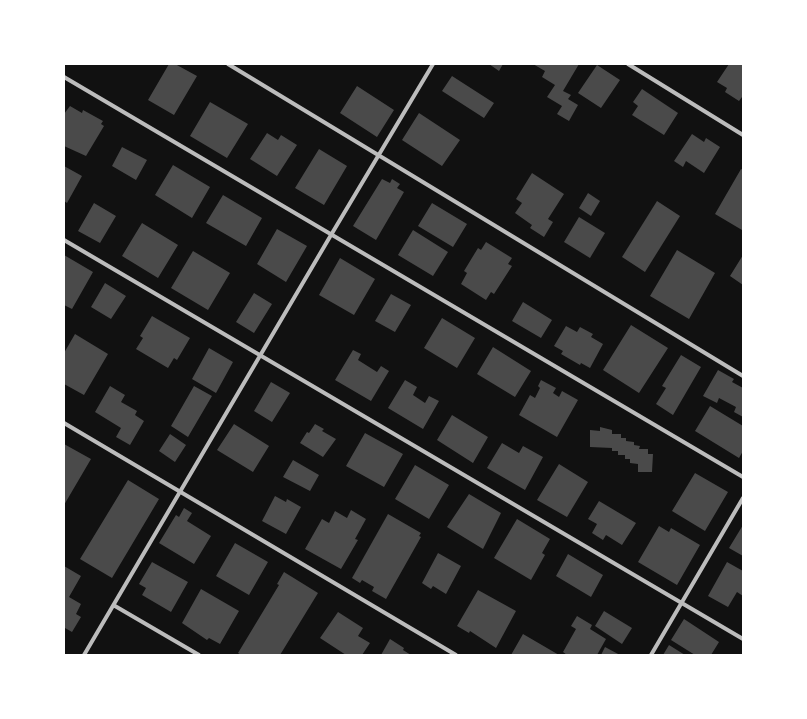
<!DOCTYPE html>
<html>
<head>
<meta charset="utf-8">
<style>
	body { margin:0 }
	#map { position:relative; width:807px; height:719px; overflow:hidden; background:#111; font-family:Lora,serif }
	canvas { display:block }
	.frame { position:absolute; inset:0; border:65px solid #fff; pointer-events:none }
</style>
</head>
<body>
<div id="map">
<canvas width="807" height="719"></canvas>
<div class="frame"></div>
</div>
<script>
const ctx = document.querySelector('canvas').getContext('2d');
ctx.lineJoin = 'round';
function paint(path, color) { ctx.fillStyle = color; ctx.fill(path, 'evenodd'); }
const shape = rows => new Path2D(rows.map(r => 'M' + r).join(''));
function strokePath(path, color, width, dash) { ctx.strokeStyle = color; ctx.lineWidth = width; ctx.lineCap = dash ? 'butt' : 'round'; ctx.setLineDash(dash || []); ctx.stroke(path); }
const building = shape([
	[169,64,175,64,197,76,174,115,148,100],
	[489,64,503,64,499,71],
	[533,64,579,64,563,91,571,95,568,99,578,105,569,121,557,114,562,106,547,97,555,85,542,77,545,71],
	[729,64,743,64,743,98,742,97,739,101,725,92,727,88,717,82],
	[597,65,620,80,601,108,578,93],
	[452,76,494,103,484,118,442,91],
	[357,86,394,110,377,137,340,113],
	[642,89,678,113,664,135,632,115,638,106,633,102],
	[210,102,248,124,227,158,190,136],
	[70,106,82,113,83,110,103,121,101,124,104,126,86,156,64,146,64,114],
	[419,113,460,140,442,166,402,140],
	[267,133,278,140,281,135,297,145,277,176,250,159],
	[692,134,704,142,706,138,720,147,704,173,686,161,683,167,674,161],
	[122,147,147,160,136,180,112,166],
	[319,149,347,166,324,205,295,188],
	[173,165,210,187,192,218,155,195],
	[64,166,82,176,67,203,64,201],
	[741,169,743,170,742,230,715,214],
	[532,173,564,194,548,219,553,222,544,237,530,228,532,225,515,213,522,203,516,199],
	[382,179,390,183,392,179,400,184,397,188,404,192,376,240,353,226],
	[588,193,600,201,591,216,579,208],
	[223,195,262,218,246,246,206,223],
	[657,201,680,216,645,272,622,257],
	[94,203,116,216,100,243,78,231],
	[432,203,467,224,453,247,418,226],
	[579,217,605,233,590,258,564,242],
	[142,223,178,245,158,278,122,256],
	[277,229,307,246,286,282,257,264],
	[413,230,448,252,433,276,398,255],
	[486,242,512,258,508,264,512,266,494,294,491,292,486,300,461,284,467,273,464,271,478,248,481,250],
	[677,250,715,273,689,319,650,296],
	[193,251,230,273,208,310,171,288],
	[64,255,93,272,72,309,64,305],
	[743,255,743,285,730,276],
	[340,258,375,279,354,315,319,295],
	[105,283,126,296,111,319,91,307],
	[254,293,272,304,254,333,236,322],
	[391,294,411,305,395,332,375,321],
	[523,302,552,320,541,338,512,321],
	[152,316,190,338,177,360,174,358,168,368,136,349,143,338,140,336],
	[442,318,475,338,457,368,424,348],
	[631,325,668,348,639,393,603,370],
	[566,326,577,332,580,327,593,334,591,337,603,344,590,368,581,363,580,365,561,354,563,351,554,346],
	[75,334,108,354,84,395,64,384,64,353],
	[493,347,531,371,515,397,477,374],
	[209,348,233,362,216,393,192,379],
	[353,350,361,354,358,360,377,372,381,366,389,371,371,401,335,380],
	[681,355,701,367,673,415,656,404,666,388,662,386],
	[718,370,734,379,732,382,743,388,743,417,734,412,736,407,719,398,717,403,703,396],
	[405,380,417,387,413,395,425,403,429,396,439,401,423,429,388,408],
	[541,380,556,388,553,393,559,397,562,391,578,400,557,437,519,415,530,395,535,398,540,388,538,386],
	[271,382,290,393,272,422,254,411],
	[110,386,125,395,121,402,137,411,135,415,144,421,130,445,116,437,121,428,95,412],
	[194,386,212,396,188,437,171,426],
	[710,406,743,426,743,451,739,458,695,431],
	[452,415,488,437,473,463,437,440],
	[234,424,269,446,253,472,217,450],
	[315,424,324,429,322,431,336,439,323,457,300,443,307,432,309,433],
	[600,427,612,430,612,434,621,434,621,438,626,438,626,441,634,442,634,445,640,446,639,449,648,449,648,454,653,454,652,472,638,472,638,464,630,463,630,459,625,459,625,455,618,455,618,451,612,451,612,448,590,447,590,430,600,431],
	[365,433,403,454,384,487,346,466],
	[170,434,186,445,175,462,159,451],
	[502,443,519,453,523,446,543,457,525,490,487,468],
	[64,444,91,459,64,505],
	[293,460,319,475,310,491,283,477],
	[559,464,588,482,567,517,537,500],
	[415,465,449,485,429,519,395,499],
	[695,473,728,492,705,531,672,511],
	[128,480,159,499,112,578,80,559],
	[469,494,501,513,483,549,447,527],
	[275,496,286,502,287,499,301,507,286,534,262,521],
	[599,501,636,523,622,545,606,535,603,540,592,533,597,524,588,519],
	[184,508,192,513,187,521,211,536,194,564,159,543,176,515,179,517],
	[351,510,366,519,355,539,358,540,341,569,305,549,322,519,329,523,335,511,347,518],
	[388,514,421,533,419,536,421,537,386,599,372,591,374,587,362,580,360,583,352,578],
	[517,519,550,539,542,553,545,555,531,580,494,558],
	[743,525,743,556,729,548],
	[659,526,669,532,671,528,700,545,677,585,638,562],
	[235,543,268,562,249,595,216,576],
	[438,553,461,566,446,594,433,586,431,589,422,583],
	[568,554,603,575,591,597,556,576],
	[152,562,188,582,171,612,142,595,146,588,139,584],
	[727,562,743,571,743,596,737,592,728,607,708,596],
	[64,566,81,576,69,597,81,604,76,614,81,617,72,632,65,628,64,630],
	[284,572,318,593,280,655,241,655,238,653,279,585,277,584],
	[201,589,239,611,220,644,209,638,207,640,182,623],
	[478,590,516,611,496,648,470,631,469,633,457,626],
	[604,611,632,628,622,644,595,626],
	[338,612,363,628,358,636,370,643,362,655,346,655,320,638],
	[577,616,592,625,590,629,606,639,597,655,567,655,563,652,576,629,571,626],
	[684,619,719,642,711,655,695,655,671,640],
	[523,634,559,655,511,655],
	[390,639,404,648,403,650,411,655,381,655],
	[669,645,685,655,663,655],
	[605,647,620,655,601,655]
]);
const minor = shape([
	[228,64,743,376],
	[628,64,743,135],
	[64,77,743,477],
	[64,240,743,639],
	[64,423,456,655],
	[115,606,199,655],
	[84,655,331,235,433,64],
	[651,655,743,498]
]);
paint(building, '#4a4a4a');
strokePath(minor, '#bcbcbc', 4);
</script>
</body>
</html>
